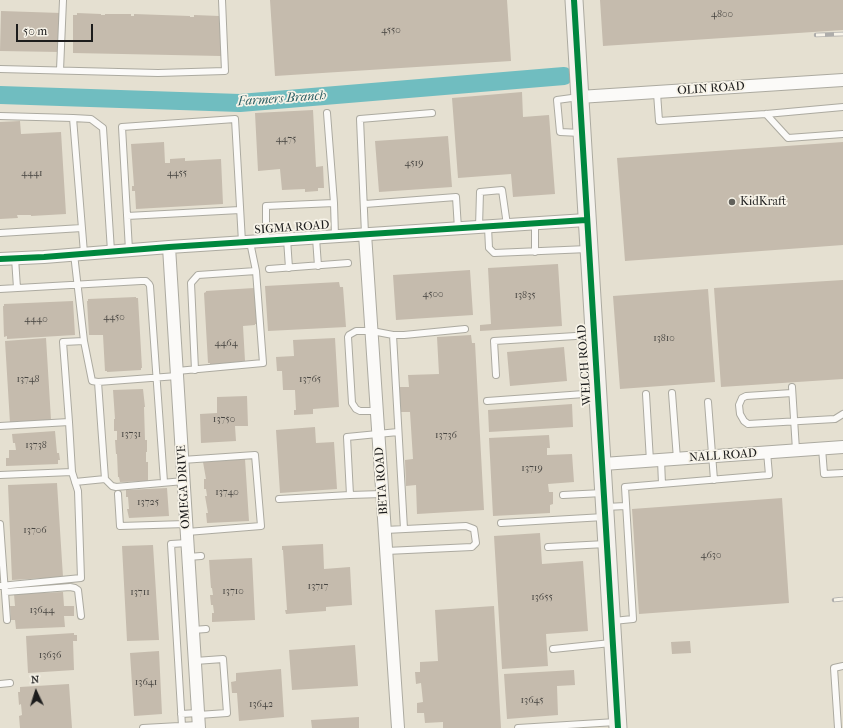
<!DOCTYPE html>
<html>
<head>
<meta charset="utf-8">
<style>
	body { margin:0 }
	#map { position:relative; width:843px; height:728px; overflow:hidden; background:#e5e0d1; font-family:"IM FELL French Canon",serif }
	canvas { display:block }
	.north { position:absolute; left:16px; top:672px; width:40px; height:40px; -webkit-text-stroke:3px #f7f3e8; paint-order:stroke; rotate:356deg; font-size:11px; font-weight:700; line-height:16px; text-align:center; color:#1c1c1c }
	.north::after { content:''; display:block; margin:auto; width:14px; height:18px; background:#1c1c1c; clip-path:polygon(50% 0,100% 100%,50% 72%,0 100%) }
	.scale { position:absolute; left:16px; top:24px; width:77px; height:18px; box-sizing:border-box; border:2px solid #1c1c1c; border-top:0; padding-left:5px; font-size:12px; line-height:14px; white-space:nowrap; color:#1c1c1c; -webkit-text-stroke:3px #f7f3e8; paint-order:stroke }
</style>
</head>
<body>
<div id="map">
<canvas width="843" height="728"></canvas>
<div class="north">N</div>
<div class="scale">50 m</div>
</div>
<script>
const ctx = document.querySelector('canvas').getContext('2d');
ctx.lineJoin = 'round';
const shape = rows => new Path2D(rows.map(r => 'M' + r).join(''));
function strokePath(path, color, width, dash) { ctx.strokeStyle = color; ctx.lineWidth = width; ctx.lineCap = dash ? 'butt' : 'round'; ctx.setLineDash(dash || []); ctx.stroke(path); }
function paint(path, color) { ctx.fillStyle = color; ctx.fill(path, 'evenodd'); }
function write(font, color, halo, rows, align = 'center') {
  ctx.font = font + ' "IM FELL French Canon",serif'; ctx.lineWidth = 3.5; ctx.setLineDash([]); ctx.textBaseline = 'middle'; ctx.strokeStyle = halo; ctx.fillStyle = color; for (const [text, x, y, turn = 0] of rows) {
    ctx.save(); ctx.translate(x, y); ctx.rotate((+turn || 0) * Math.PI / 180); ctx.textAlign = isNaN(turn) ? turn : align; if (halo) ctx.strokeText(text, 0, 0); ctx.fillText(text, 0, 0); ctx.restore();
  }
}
const river = shape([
	[0,95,240,103,564,76]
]);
const building = shape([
	[270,0,507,0,511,61,275,76],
	[600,0,843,0,843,30,603,46],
	[1,11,61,13,60,52,0,51],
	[77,13,101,14,101,15,105,15,105,14,131,14,131,16,134,16,134,14,190,16,190,17,194,17,194,15,219,16,219,18,222,18,221,56,73,53,73,15,77,15],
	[522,92,523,117,549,115,555,194,513,197,511,174,458,178,452,98],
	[313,110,316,167,323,166,324,188,318,188,318,191,305,192,305,189,282,190,280,169,258,171,255,113],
	[20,121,21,134,61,132,66,214,31,216,31,215,17,215,18,218,0,219,0,122],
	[448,136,452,187,379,192,375,141],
	[164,142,165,163,170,163,170,159,185,158,185,161,221,159,223,204,136,209,135,191,132,191,132,186,134,186,131,144],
	[843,142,843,245,625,261,617,158],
	[558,264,562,326,480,331,480,325,491,324,488,268],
	[470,270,473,315,396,320,393,275],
	[843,280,843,379,721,387,714,288],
	[339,282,340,287,343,287,346,327,268,331,265,286],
	[254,288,257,324,255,324,255,325,243,326,245,361,243,361,244,363,210,365,210,363,208,363,204,293,206,292,206,291],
	[708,289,715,382,620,389,613,296],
	[136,297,136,298,138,298,142,368,141,368,141,370,107,372,107,371,105,371,103,335,89,335,87,301,88,301,88,299],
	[73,301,75,335,7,339,7,336,4,337,3,306,4,306,4,304],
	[471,335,472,343,475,343,484,510,417,514,416,485,406,486,405,460,413,459,410,412,400,412,399,387,409,387,408,375,439,374,437,337],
	[46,338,51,420,10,423,5,341],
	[335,338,339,407,313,409,313,414,294,415,294,410,296,410,295,390,283,390,282,371,277,371,276,357,294,356,293,340],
	[564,347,567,381,510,386,507,352],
	[143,389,145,407,144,407,145,440,147,440,147,452,146,452,146,462,148,462,148,481,120,482,119,477,118,477,117,454,116,454,115,440,117,440,117,431,114,431,114,419,115,419,113,390],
	[247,396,248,426,235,426,236,441,201,443,200,414,217,413,217,397],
	[572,404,573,427,489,432,488,410],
	[315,427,316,443,334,442,337,489,280,493,276,430],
	[55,431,57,453,59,453,60,460,58,460,58,464,6,466,6,458,9,458,9,450,16,450,15,443,13,443,12,434],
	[549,435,550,448,547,448,547,455,572,454,574,482,548,484,549,492,553,492,553,504,550,505,550,513,493,516,489,438],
	[245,459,249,521,207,523,206,513,208,513,205,496,207,496,206,489,204,489,204,479,206,479,203,462],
	[57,483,63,577,12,580,8,485],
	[167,488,169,516,129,518,127,509,129,509,128,497,126,497,126,490],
	[782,498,789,603,639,614,632,509],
	[540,533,542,564,583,561,588,631,546,634,548,666,502,669,494,536],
	[323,544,324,569,350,567,352,605,326,607,326,611,286,614,285,610,287,610,283,550,282,550,282,546],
	[153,545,159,640,127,641,122,546],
	[252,558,255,620,212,622,212,613,214,613,213,605,211,605,210,595,213,595,212,588,211,588,209,560],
	[63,592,64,606,74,606,74,616,64,616,65,627,16,629,15,620,11,620,10,606,15,606,14,594],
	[494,606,501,728,443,728,443,722,425,723,424,713,417,713,417,703,423,702,421,683,416,684,415,672,420,672,420,662,438,661,435,610],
	[74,633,74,635,77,635,77,641,73,641,74,670,28,673,26,636],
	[690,641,691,653,672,654,671,642],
	[355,645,358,686,292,690,289,650],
	[159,651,162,714,134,716,130,653],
	[281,669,284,717,239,721,237,693,232,693,231,682,236,681,236,673],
	[574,670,575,685,557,686,558,715,507,719,504,674],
	[69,684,72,728,20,728,19,716,22,715,21,704,19,705,18,692,20,692,20,687],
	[359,717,359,728,312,728,311,720]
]);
const lane = shape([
	[0,69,158,73,225,71,222,0],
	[60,70,63,0],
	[657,93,659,121,766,114,843,107],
	[579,97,557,100,560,132,581,133],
	[327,113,334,203],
	[766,114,788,138,843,134],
	[0,116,73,118,84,253],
	[73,118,91,119,103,128,111,251],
	[365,204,456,197,458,229],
	[127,216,240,210],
	[535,224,535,252],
	[479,227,480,192,502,190,507,225],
	[488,227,489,248,494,253,588,249],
	[0,233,82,228],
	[365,234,360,119,432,113],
	[316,238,318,266],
	[287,239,289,268],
	[266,241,266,206,334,203,335,236],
	[129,250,122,127,235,119,242,242],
	[15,258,17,288],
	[269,269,348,263],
	[0,289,141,281,146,281,149,284,150,286,164,482],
	[393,335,404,529],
	[84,341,92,381,98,382,177,376],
	[195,370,191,283,198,275,256,271],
	[177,371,263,363,256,271,250,242],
	[496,375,494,341,592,335],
	[98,382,105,479,112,486,116,487,184,481],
	[792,387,796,450],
	[672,393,677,459],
	[792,393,746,396,742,398,739,405,740,414,744,421,748,424,835,419,843,414],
	[646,394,650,461],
	[487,401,598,393],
	[708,402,714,480],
	[377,411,360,411,356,409,352,403,348,337,349,335,356,331,372,331,393,335,404,335,465,329],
	[0,426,69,422,63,342,84,341,74,254],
	[822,448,824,474,843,473],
	[182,460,255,455,261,526,187,532],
	[661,460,662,484],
	[0,475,72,472,69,422],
	[75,482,105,479],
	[118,494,120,526,186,524],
	[382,494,350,495,347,437,398,432],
	[563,495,603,493],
	[279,499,350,495],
	[605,507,626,506],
	[501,523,604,517],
	[0,524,7,620],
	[385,530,466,526,474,529,476,543,472,547,386,551],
	[548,547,606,544],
	[188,557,201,556],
	[0,586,81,578,78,491,72,472],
	[5,592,70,587,75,588,78,590,81,616],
	[613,621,633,619,625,487,769,475,767,452],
	[193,630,206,629],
	[553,649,611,643],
	[195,661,223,659,227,713,198,715],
	[0,684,10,683],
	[181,714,198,713],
	[182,726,171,544,187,543],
	[143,728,198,725],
	[518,728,616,722],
	[838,728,834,668,843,666]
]);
const street = shape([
	[579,97,843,80],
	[365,234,398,728],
	[169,247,199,728],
	[0,259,44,257,169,247,586,220],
	[603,464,843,447]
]);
const secondary = shape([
	[574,0,618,728]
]);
const rail = shape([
	[816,35,843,34],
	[834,600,843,599]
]);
const cycleway = shape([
	[574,0,618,728],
	[0,259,44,257,169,247,586,220]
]);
const markers = [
	[732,202,4,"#62615b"]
];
const numberNames = [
	["4800",722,15],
	["4550",391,31],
	["4475",286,140],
	["4519",414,164],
	["4441",32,174],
	["4455",177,174],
	["4500",433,295],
	["13835",525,296],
	["4450",114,318],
	["4440",36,320],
	["13810",664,339],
	["4464",226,344],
	["13748",28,380],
	["13765",310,380],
	["13750",224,420],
	["13731",131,435],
	["13736",446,436],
	["13738",36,446],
	["13719",532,469],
	["13740",227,493],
	["13725",148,503],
	["13706",35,531],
	["4630",711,556],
	["13717",318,587],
	["13710",233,592],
	["13711",140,593],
	["13655",542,598],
	["13644",42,611],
	["13636",50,656],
	["13641",146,683],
	["13645",532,701],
	["13642",261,705]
];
const streetNames = [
	["OLIN ROAD",711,89,-4],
	["SIGMA ROAD",292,228,-4],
	["WELCH ROAD",585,365,-94],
	["NALL ROAD",723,456,-4],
	["BETA ROAD",382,481,-94],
	["OMEGA DRIVE",184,487,-93]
];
const poiNames = [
	["KidKraft",740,202]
];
const waterNames = [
	["Farmers Branch",282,99,-4]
];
strokePath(river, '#70bdc0', 18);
paint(building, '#c5bbad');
strokePath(lane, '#acaaa0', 8);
strokePath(street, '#acaaa0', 14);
strokePath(secondary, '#acaaa0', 19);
strokePath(lane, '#fbfaf8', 6);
strokePath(street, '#fbfaf8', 12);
strokePath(secondary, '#f4f2ed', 17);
strokePath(rail, '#aeadab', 4.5);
strokePath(rail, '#f7f3e8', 3, [9]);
strokePath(cycleway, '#00873e', 6);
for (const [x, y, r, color] of markers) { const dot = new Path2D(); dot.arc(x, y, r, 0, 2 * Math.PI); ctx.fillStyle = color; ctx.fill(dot); strokePath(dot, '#f7f3e8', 1.5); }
write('10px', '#464440', null, numberNames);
write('12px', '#1c1c1c', '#f7f3e8', streetNames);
write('12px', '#1c1c1c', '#f7f3e8', poiNames, 'left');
write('italic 13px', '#2b5e63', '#f7f3e8', waterNames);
</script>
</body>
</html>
